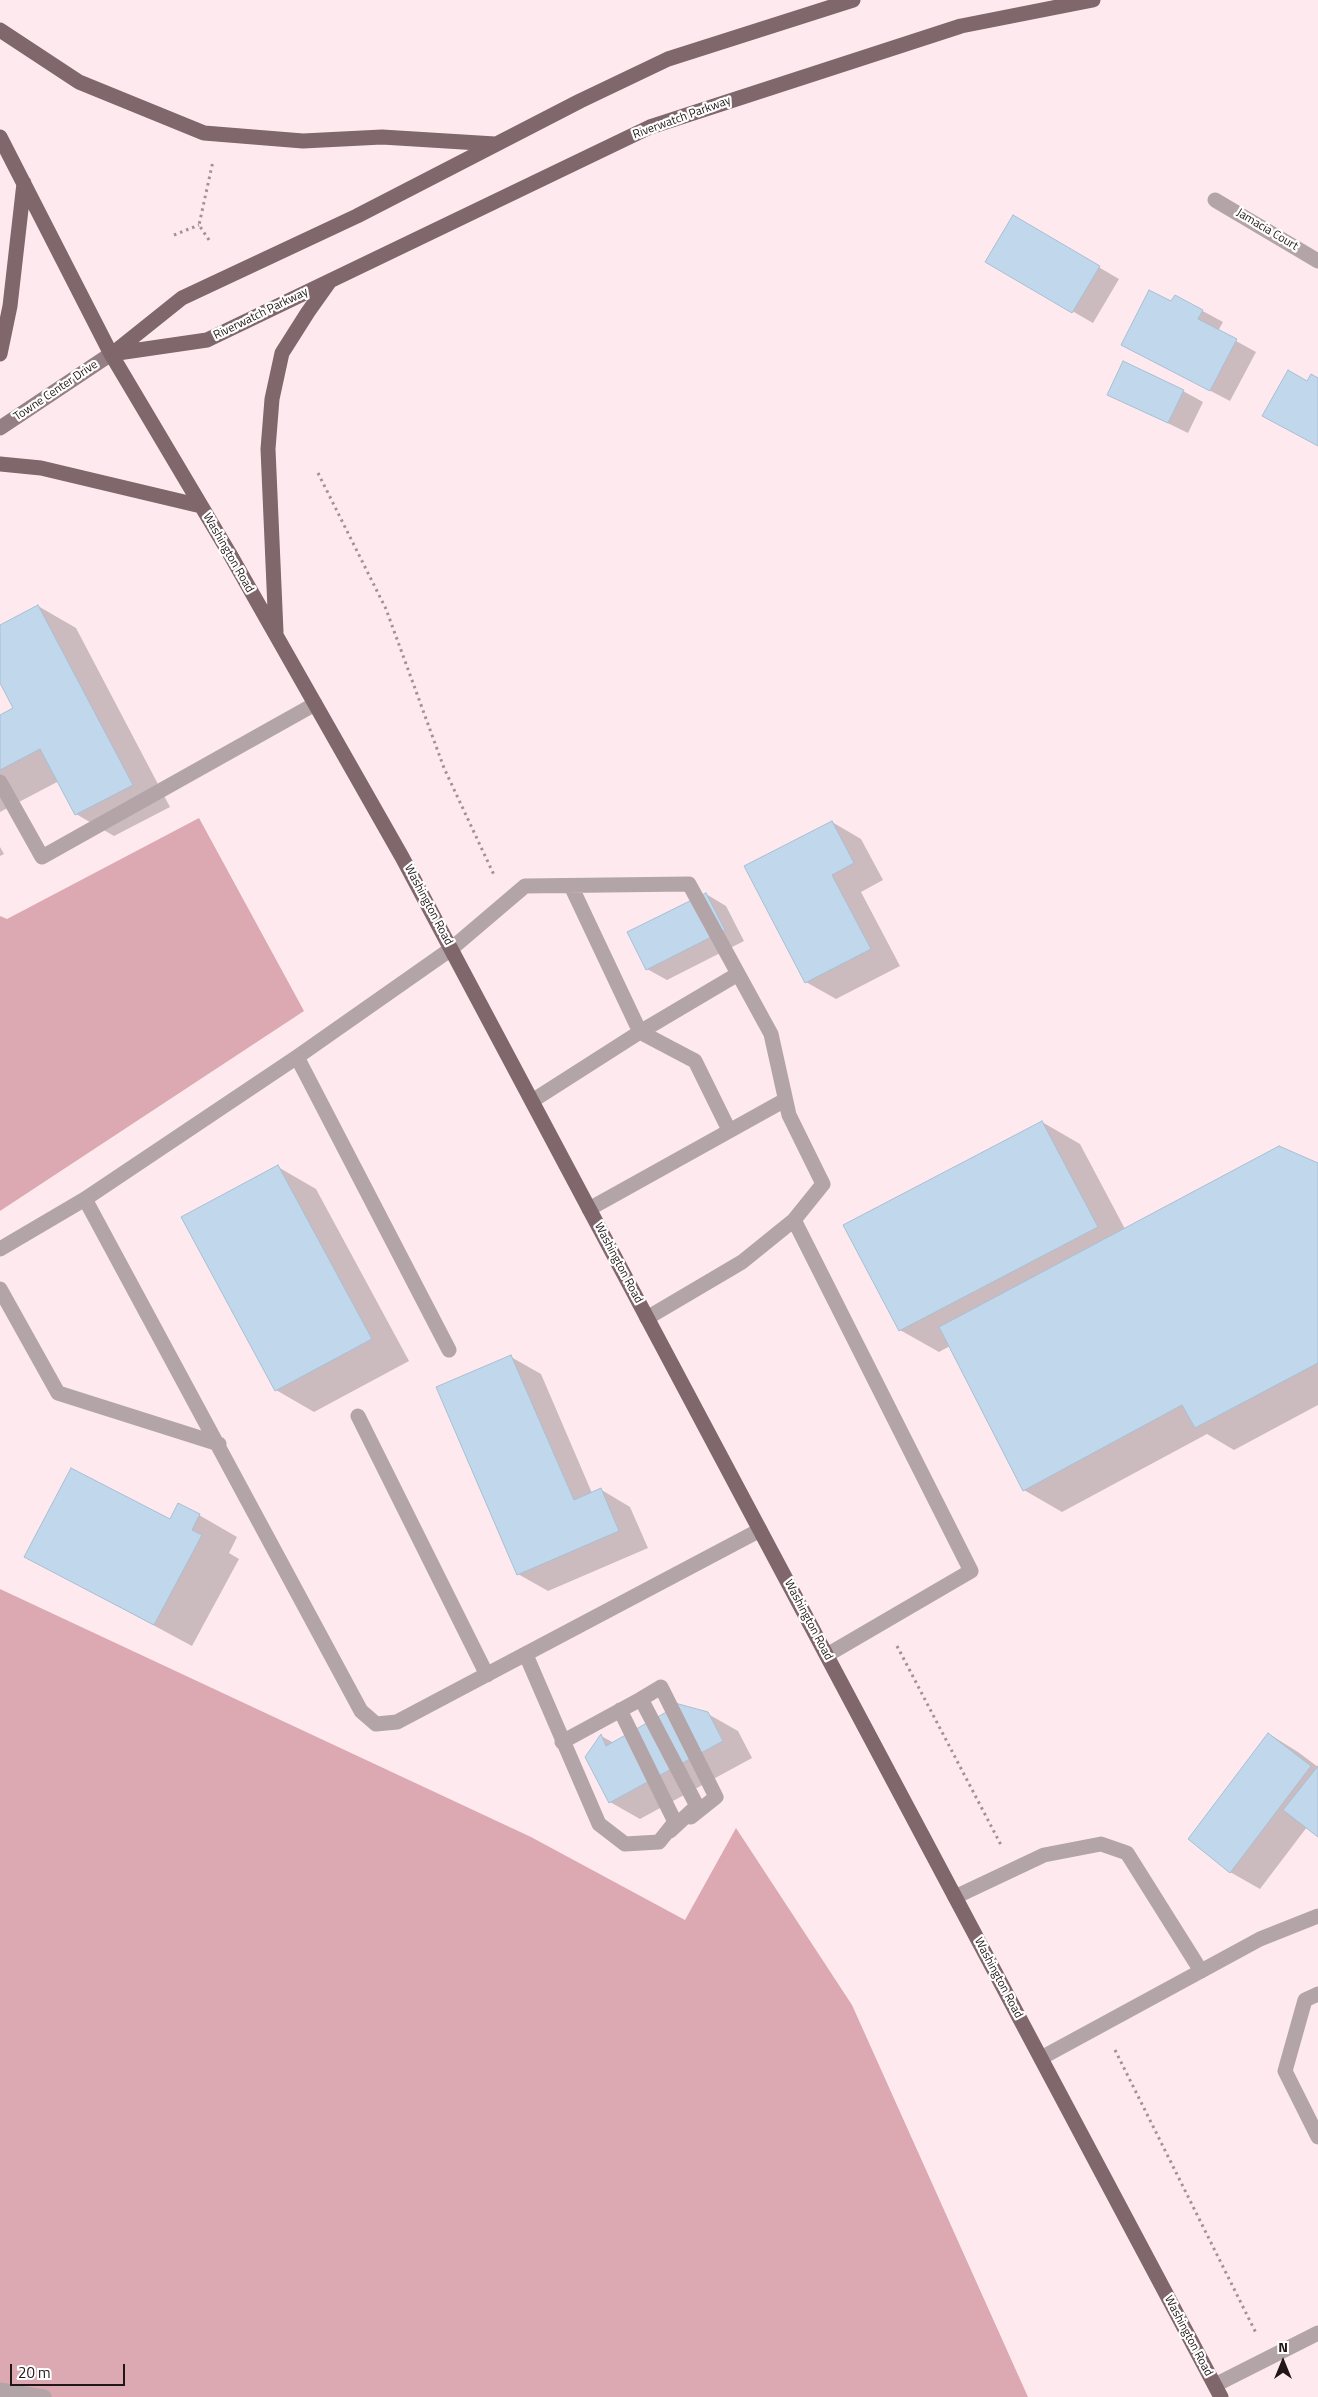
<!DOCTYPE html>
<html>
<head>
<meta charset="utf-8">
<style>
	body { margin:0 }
	#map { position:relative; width:1318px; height:2397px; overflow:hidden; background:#feeaee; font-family:"Titillium Web",sans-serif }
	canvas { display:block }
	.north { position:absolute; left:1258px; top:2337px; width:50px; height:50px; -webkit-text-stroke:4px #fff; paint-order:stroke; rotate:0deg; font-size:14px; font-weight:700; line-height:20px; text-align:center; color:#211618 }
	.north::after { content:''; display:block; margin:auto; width:18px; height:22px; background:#211618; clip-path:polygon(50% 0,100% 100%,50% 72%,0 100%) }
	.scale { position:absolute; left:10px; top:2364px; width:115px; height:22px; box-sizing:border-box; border:2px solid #211618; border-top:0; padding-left:6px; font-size:15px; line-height:18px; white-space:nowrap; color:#211618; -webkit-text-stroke:4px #fff; paint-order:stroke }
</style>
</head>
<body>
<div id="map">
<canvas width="1318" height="2397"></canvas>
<div class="north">N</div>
<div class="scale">20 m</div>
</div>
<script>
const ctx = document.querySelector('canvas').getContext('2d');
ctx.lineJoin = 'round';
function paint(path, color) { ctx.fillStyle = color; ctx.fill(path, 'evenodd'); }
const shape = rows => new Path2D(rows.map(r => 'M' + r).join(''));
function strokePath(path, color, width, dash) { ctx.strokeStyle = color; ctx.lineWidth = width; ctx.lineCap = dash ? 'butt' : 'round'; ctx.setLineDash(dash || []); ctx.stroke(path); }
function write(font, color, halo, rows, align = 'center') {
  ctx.font = font + ' "Titillium Web",sans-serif'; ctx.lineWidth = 4.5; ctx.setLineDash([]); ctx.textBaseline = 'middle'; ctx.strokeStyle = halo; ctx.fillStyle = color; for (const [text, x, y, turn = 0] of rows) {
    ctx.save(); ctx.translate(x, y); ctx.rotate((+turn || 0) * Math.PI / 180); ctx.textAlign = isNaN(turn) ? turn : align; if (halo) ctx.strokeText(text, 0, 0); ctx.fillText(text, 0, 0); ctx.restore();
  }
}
const forest = shape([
	[199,818,304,1011,0,1211,0,916,7,919],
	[0,1589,531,1837,685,1920,736,1828,852,2005,1028,2397,0,2397]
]);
const shadow = shape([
	[1013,217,1119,279,1093,323,987,262],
	[1175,296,1223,322,1218,331,1256,352,1230,401,1122,345,1172,303],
	[1183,391,1203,402,1188,433,1108,394],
	[38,606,76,628,170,807,114,836,76,814,59,781,0,812,0,716,15,709,0,681,0,626],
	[832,822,861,839,883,880,861,892,900,966,836,999,806,982],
	[0,847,4,854,0,856],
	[706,894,726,906,744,941,667,980,647,969],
	[1042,1122,1080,1144,1125,1229,1318,1165,1318,1405,1234,1450,1207,1434,1062,1512,1024,1490,950,1346,939,1352,900,1330],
	[278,1167,316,1189,409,1361,314,1412,276,1390],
	[511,1357,541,1374,592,1493,600,1489,630,1507,648,1548,548,1591,518,1574],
	[199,1515,237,1537,229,1553,239,1559,192,1646,25,1556],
	[672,1710,708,1714,738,1731,752,1758,640,1819,610,1802,601,1736,614,1743],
	[1269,1734,1298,1752,1318,1767,1318,1836,1307,1827,1260,1889,1230,1872]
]);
const building = shape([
	[1013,215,1100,266,1072,313,985,262,1013,215],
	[1149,290,1171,301,1175,295,1203,310,1198,319,1237,339,1210,391,1121,345,1149,290],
	[1123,361,1184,390,1168,423,1107,395,1123,361],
	[1288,370,1307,381,1311,374,1318,378,1318,446,1262,416,1288,370],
	[38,605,133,785,75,815,40,749,0,770,0,715,13,708,0,683,0,625,38,605],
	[832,821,854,863,832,875,871,949,805,983,744,866,832,821],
	[706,893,725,930,646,970,627,932,706,893],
	[1042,1121,1098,1227,899,1331,843,1225,1042,1121],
	[1279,1146,1318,1163,1318,1363,1195,1428,1182,1405,1023,1491,939,1327,1279,1146],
	[278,1165,372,1339,275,1391,181,1217,278,1165],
	[511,1355,574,1500,601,1488,619,1531,517,1575,436,1387,511,1355],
	[71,1468,170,1519,178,1503,200,1514,192,1530,202,1535,154,1625,24,1557,71,1468],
	[664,1700,708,1712,723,1741,609,1803,585,1757,601,1734,606,1746,670,1710,664,1700],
	[1268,1733,1311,1766,1230,1873,1188,1839,1268,1733],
	[1318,1766,1318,1837,1283,1810,1318,1766]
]);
const path = shape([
	[174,235,199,225],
	[209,240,199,225,213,161],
	[318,473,386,609,444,768,494,875],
	[897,1646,1001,1845],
	[1115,2050,1256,2333]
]);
const service = shape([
	[0,782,42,857,315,704],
	[571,886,640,1032,695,1061,729,1130],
	[297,1057,449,1350],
	[532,1101,640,1032,738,974],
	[85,1199,361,1711,376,1724,397,1722,760,1530],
	[589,1209,785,1100],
	[0,1249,85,1199,297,1057,451,949,525,886,689,884,771,1034,789,1115,823,1184,794,1220,971,1571,827,1655],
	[0,1289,58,1393,219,1444],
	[647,1318,742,1262,794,1220],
	[358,1416,487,1675],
	[526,1655,599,1824,625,1844,659,1842,675,1822,620,1710],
	[641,1699,661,1687,716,1797,691,1817],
	[562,1742,641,1699,697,1806,670,1831],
	[955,1897,1044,1855,1101,1844,1127,1853,1201,1971],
	[1318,1994,1305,2000,1285,2071,1318,2137],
	[1215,2385,1318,2333]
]);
const minor = shape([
	[1215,200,1318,261],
	[1041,2058,1260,1939,1318,1916],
	[0,2390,44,2397]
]);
const secondary = shape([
	[0,428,111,354]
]);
const primary = shape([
	[0,30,79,82,204,133,303,141,382,137,495,144],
	[0,137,111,354,231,556,402,857,1221,2397],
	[0,354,10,306,24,183],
	[111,354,207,340,650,127,961,26,1093,0],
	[112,354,182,298,357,216,580,101,668,59,853,0],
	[0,464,41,468,201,506],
	[276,632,268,449,272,399,282,353,308,312,330,281]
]);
const streetNames = [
	["Riverwatch Parkway",682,118,-20],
	["Jamacia Court",1267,230,31],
	["Riverwatch Parkway",261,314,-26],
	["Towne Center Drive",56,391,-34],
	["Washington Road",228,553,60],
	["Washington Road",428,905,62],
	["Washington Road",618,1263,62],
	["Washington Road",808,1620,62],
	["Washington Road",998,1978,62],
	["Washington Road",1188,2336,62]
];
paint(forest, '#dca9b3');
paint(shadow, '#0003');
paint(building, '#c1d8ec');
strokePath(building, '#a8bed2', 1);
strokePath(path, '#a29195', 3, [2.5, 4]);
strokePath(service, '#b3a5a7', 15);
strokePath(minor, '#b3a5a7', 15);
strokePath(secondary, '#948084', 15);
strokePath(primary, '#7f676b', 15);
write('12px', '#211618', '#fff', streetNames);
</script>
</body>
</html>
